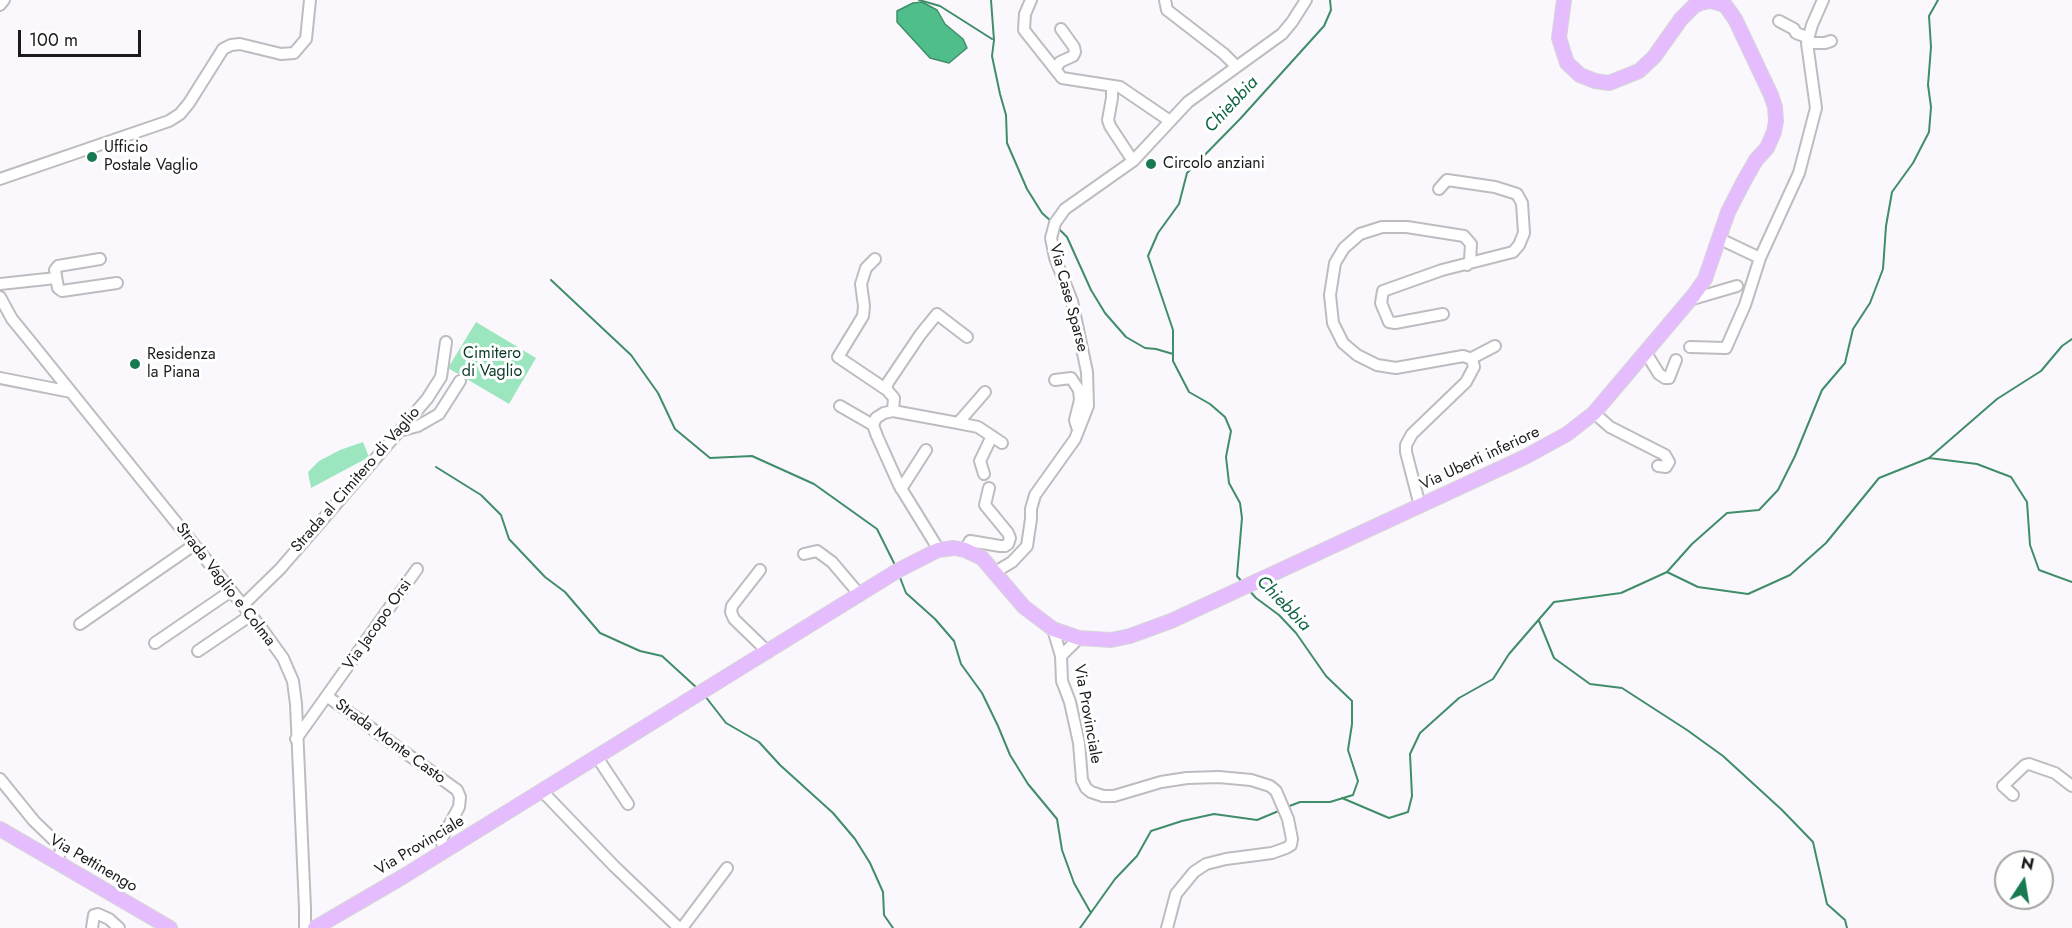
<!DOCTYPE html>
<html>
<head>
<meta charset="utf-8">
<style>
	body { margin:0 }
	#map { position:relative; width:2072px; height:928px; overflow:hidden; background:#fbf8fd; font-family:Jost,sans-serif }
	canvas { display:block }
	.north { position:absolute; left:1994px; top:850px; width:60px; height:60px; box-sizing:border-box; background:#fff; border:2px solid #a4a3a4; border-radius:50%; rotate:12deg; font-size:16px; font-weight:700; line-height:24px; text-align:center; color:#1c1a1c }
	.north::after { content:''; display:block; margin:auto; width:21px; height:27px; background:#177a52; clip-path:polygon(50% 0,100% 100%,50% 72%,0 100%) }
	.scale { position:absolute; left:18px; top:30px; width:123px; height:27px; box-sizing:border-box; border:3px solid #1c1a1c; border-top:0; padding-left:8px; font-size:18px; line-height:21px; white-space:nowrap; color:#1c1a1c; -webkit-text-stroke:4px #fff; paint-order:stroke }
</style>
</head>
<body>
<div id="map">
<canvas width="2072" height="928"></canvas>
<div class="north">N</div>
<div class="scale">100 m</div>
</div>
<script>
const ctx = document.querySelector('canvas').getContext('2d');
ctx.lineJoin = 'round';
function paint(path, color) { ctx.fillStyle = color; ctx.fill(path, 'evenodd'); }
const shape = rows => new Path2D(rows.map(r => 'M' + r).join(''));
function strokePath(path, color, width, dash) { ctx.strokeStyle = color; ctx.lineWidth = width; ctx.lineCap = dash ? 'butt' : 'round'; ctx.setLineDash(dash || []); ctx.stroke(path); }
function write(font, color, halo, rows, align = 'center') {
  ctx.font = font + ' Jost,sans-serif'; ctx.lineWidth = 6; ctx.setLineDash([]); ctx.textBaseline = 'middle'; ctx.strokeStyle = halo; ctx.fillStyle = color; for (const [text, x, y, turn = 0] of rows) {
    ctx.save(); ctx.translate(x, y); ctx.rotate((+turn || 0) * Math.PI / 180); ctx.textAlign = isNaN(turn) ? turn : align; if (halo) ctx.strokeText(text, 0, 0); ctx.fillText(text, 0, 0); ctx.restore();
  }
}
const green = shape([
	[476,322,536,358,509,404,448,368],
	[363,442,369,457,311,488,308,472,319,461,340,450]
]);
const water = shape([
	[922,2,937,10,945,24,963,39,967,48,949,63,930,58,897,22,897,11,913,3,922,2]
]);
const stream = shape([
	[919,0,940,6,992,39],
	[991,0,994,40,992,56,1000,94,1006,115,1007,143,1027,189,1042,213,1052,222],
	[1058,228,1067,237,1091,290,1105,313,1126,337,1145,348,1156,349,1173,354],
	[551,280,631,355,658,393,675,429,710,458,752,456,814,484,877,529,896,567],
	[1929,458,1977,464,2011,477,2027,502,2030,545,2039,570,2072,582],
	[436,467,481,495,501,515,509,539,545,577,565,592,600,633,640,651,662,656,697,688],
	[1667,572,1698,587,1748,594,1790,575,1826,543,1879,478,1929,458,1997,399,2041,371,2062,346,2072,339],
	[899,575,906,593,935,619,954,641,961,664,982,693,998,726,1010,755,1028,784,1057,819,1062,850,1074,883,1091,913],
	[1243,583,1237,576,1242,518,1240,503,1229,483,1226,457,1231,431,1225,417,1210,404,1189,392,1173,361,1173,330,1148,256,1158,233,1179,204,1187,173,1240,119,1324,26,1331,10,1330,0],
	[1248,589,1256,598,1279,615,1296,633,1326,676,1352,701,1352,724,1348,750,1358,781,1353,795,1330,802,1300,802,1287,807],
	[1539,621,1554,658,1590,684,1622,688,1687,730,1723,756,1782,810,1813,842,1827,904,1845,920,1847,928],
	[705,696,726,723,759,742,780,765,833,813,855,839,870,863,883,892,884,915,893,928],
	[1342,798,1389,818,1408,812,1412,796,1410,754,1420,733,1459,698,1493,679,1509,654,1554,602,1621,593,1667,572,1692,544,1727,513,1759,510,1778,490,1795,456,1822,390,1845,363,1853,329,1870,303,1883,269,1886,226,1892,192,1913,163,1929,132,1931,107,1928,85,1931,47,1929,16,1938,0],
	[1080,928,1115,879,1137,856,1151,831,1182,821,1214,814,1257,820,1281,810]
]);
const minor = shape([
	[1031,0,1025,14,1024,30,1062,78,1120,87,1170,121],
	[1165,0,1167,10,1171,13,1224,54,1236,66],
	[0,5,4,0],
	[1779,21,1794,29,1796,33,1809,38],
	[1807,43,1825,43,1831,41],
	[1056,68,1060,62,1073,56,1075,52,1074,47,1061,29],
	[1112,86,1112,98,1108,120,1110,126,1133,161],
	[0,179,169,121,180,114,189,103,223,49,231,45,240,44,281,54,294,53,306,39,310,0],
	[1439,189,1447,180,1495,187,1517,194,1522,203,1524,233,1519,245,1513,252,1442,270,1383,291,1381,303,1389,322,1395,323,1443,314],
	[1720,239,1760,258],
	[100,259,58,266,55,270,58,288,62,291,117,283],
	[875,259,866,268,861,284,864,306,863,316,838,357,887,390],
	[0,284,56,278],
	[0,297,12,319,30,341,262,629,283,658,293,681,296,704,305,908,305,928],
	[1689,300,1737,286],
	[1690,347,1726,348,1745,305,1760,258,1799,173,1816,108,1807,43,1812,25,1823,0],
	[1646,353,1659,374,1665,378,1669,378,1676,360],
	[1472,358,1495,346],
	[0,378,71,392],
	[1055,380,1071,378,1079,390,1080,400,1075,420,1077,427],
	[840,406,873,425],
	[893,411,894,398,887,390,887,384,920,335,937,314,967,337],
	[1594,413,1610,427,1665,455,1669,462,1666,467,1658,466],
	[958,423,985,392],
	[399,431,418,426,439,414,460,381],
	[984,474,980,461,992,436],
	[901,489,926,450],
	[1420,506,1406,452,1406,445,1412,434,1466,382,1474,367,1472,359,1463,356,1396,368,1377,365,1357,355,1343,343,1333,323,1330,295,1335,263,1344,248,1360,234,1382,227,1407,227,1464,236,1471,244,1470,260,1467,265],
	[939,550,899,485,877,436,873,425,876,418,884,413,893,411,958,423,978,427,1002,443],
	[965,550,970,541,1000,546,1005,546,1008,544,1010,538,1008,533,985,505,989,488],
	[804,554,817,551,832,562,860,595],
	[760,570,732,606,731,612,734,619,768,652],
	[995,572,1012,562,1027,546,1031,519,1031,509,1035,495,1075,439,1088,406,1087,372,1072,301,1055,258,1051,238,1055,223,1065,209,1133,161,1188,102,1282,34,1292,22,1306,0],
	[243,605,280,569,427,399,441,377,446,342],
	[80,624,194,545],
	[1053,629,1061,656,1062,681,1070,702,1079,743,1082,780,1086,788,1091,792,1103,796,1114,796,1161,782,1187,778,1219,777,1251,780,1270,786,1276,791,1288,819,1292,839,1291,845,1286,848,1272,853,1226,859,1206,864,1194,872,1176,894,1167,928],
	[155,643,231,591],
	[198,651,251,615],
	[1061,656,1079,638],
	[328,697,457,790,460,797,459,807,441,840,445,851],
	[296,739,417,569],
	[597,757,628,804],
	[0,779,34,821,63,849,55,861],
	[542,791,614,866,679,928],
	[2013,795,2003,786,2025,765,2029,764,2055,773,2072,786],
	[92,928,94,915,98,914,109,919,119,928],
	[682,928,727,868]
]);
const major = shape([
	[0,829,170,928],
	[315,928,404,876,897,571,938,550,954,548,965,550,982,558,1024,607,1053,629,1079,638,1111,640,1130,636,1171,621,1525,457,1567,434,1594,413,1693,296,1705,279,1728,212,1744,181,1756,160,1767,148,1774,132,1776,121,1775,107,1771,95,1735,19,1725,5,1711,1,1700,3,1694,6,1681,19,1654,57,1639,71,1609,83,1595,81,1580,75,1567,63,1559,38,1564,0]
]);
const markers = [
	[92,157,6,"#177a52"],
	[1151,164,6,"#177a52"],
	[135,364,6,"#177a52"]
];
const poiNames = [
	["Ufficio",104,148],
	["Postale Vaglio",104,166],
	["Circolo anziani",1163,164],
	["Residenza",147,355],
	["la Piana",147,373]
];
const streetNames = [
	["Via Case Sparse",1068,298,75],
	["Via Uberti inferiore",1480,459,-25],
	["Strada al Cimitero di Vaglio",356,480,-49],
	["Strada Vaglio e Colma",225,585,52],
	["Via Jacopo Orsi",378,625,-55],
	["Via Provinciale",1087,714,80],
	["Strada Monte Casto",390,742,36],
	["Via Provinciale",420,846,-31],
	["Via Pettinengo",93,864,30]
];
const parkNames = [
	["Cimitero",492,354],
	["di Vaglio",492,372]
];
const waterNames = [
	["Chiebbia",1232,105,-47],
	["Chiebbia",1283,604,46]
];
paint(green, '#9be6be');
paint(water, '#4fbe8b');
strokePath(water, '#408d6a', 1.5);
strokePath(stream, '#408d6a', 2);
strokePath(minor, '#bfbcc1', 14);
strokePath(major, '#d6d6d6', 16);
strokePath(minor, '#fff', 10);
strokePath(major, '#e5bdfe', 14);
for (const [x, y, r, color] of markers) { const dot = new Path2D(); dot.arc(x, y, r, 0, 2 * Math.PI); ctx.fillStyle = color; ctx.fill(dot); strokePath(dot, '#fff', 2); }
write('16px', '#1c1a1c', '#fff', poiNames, 'left');
write('16px', '#1c1a1c', '#fff', streetNames);
write('16px', '#083925', '#fff', parkNames);
write('italic 18px', '#0f6442', '#fff', waterNames);
</script>
</body>
</html>
